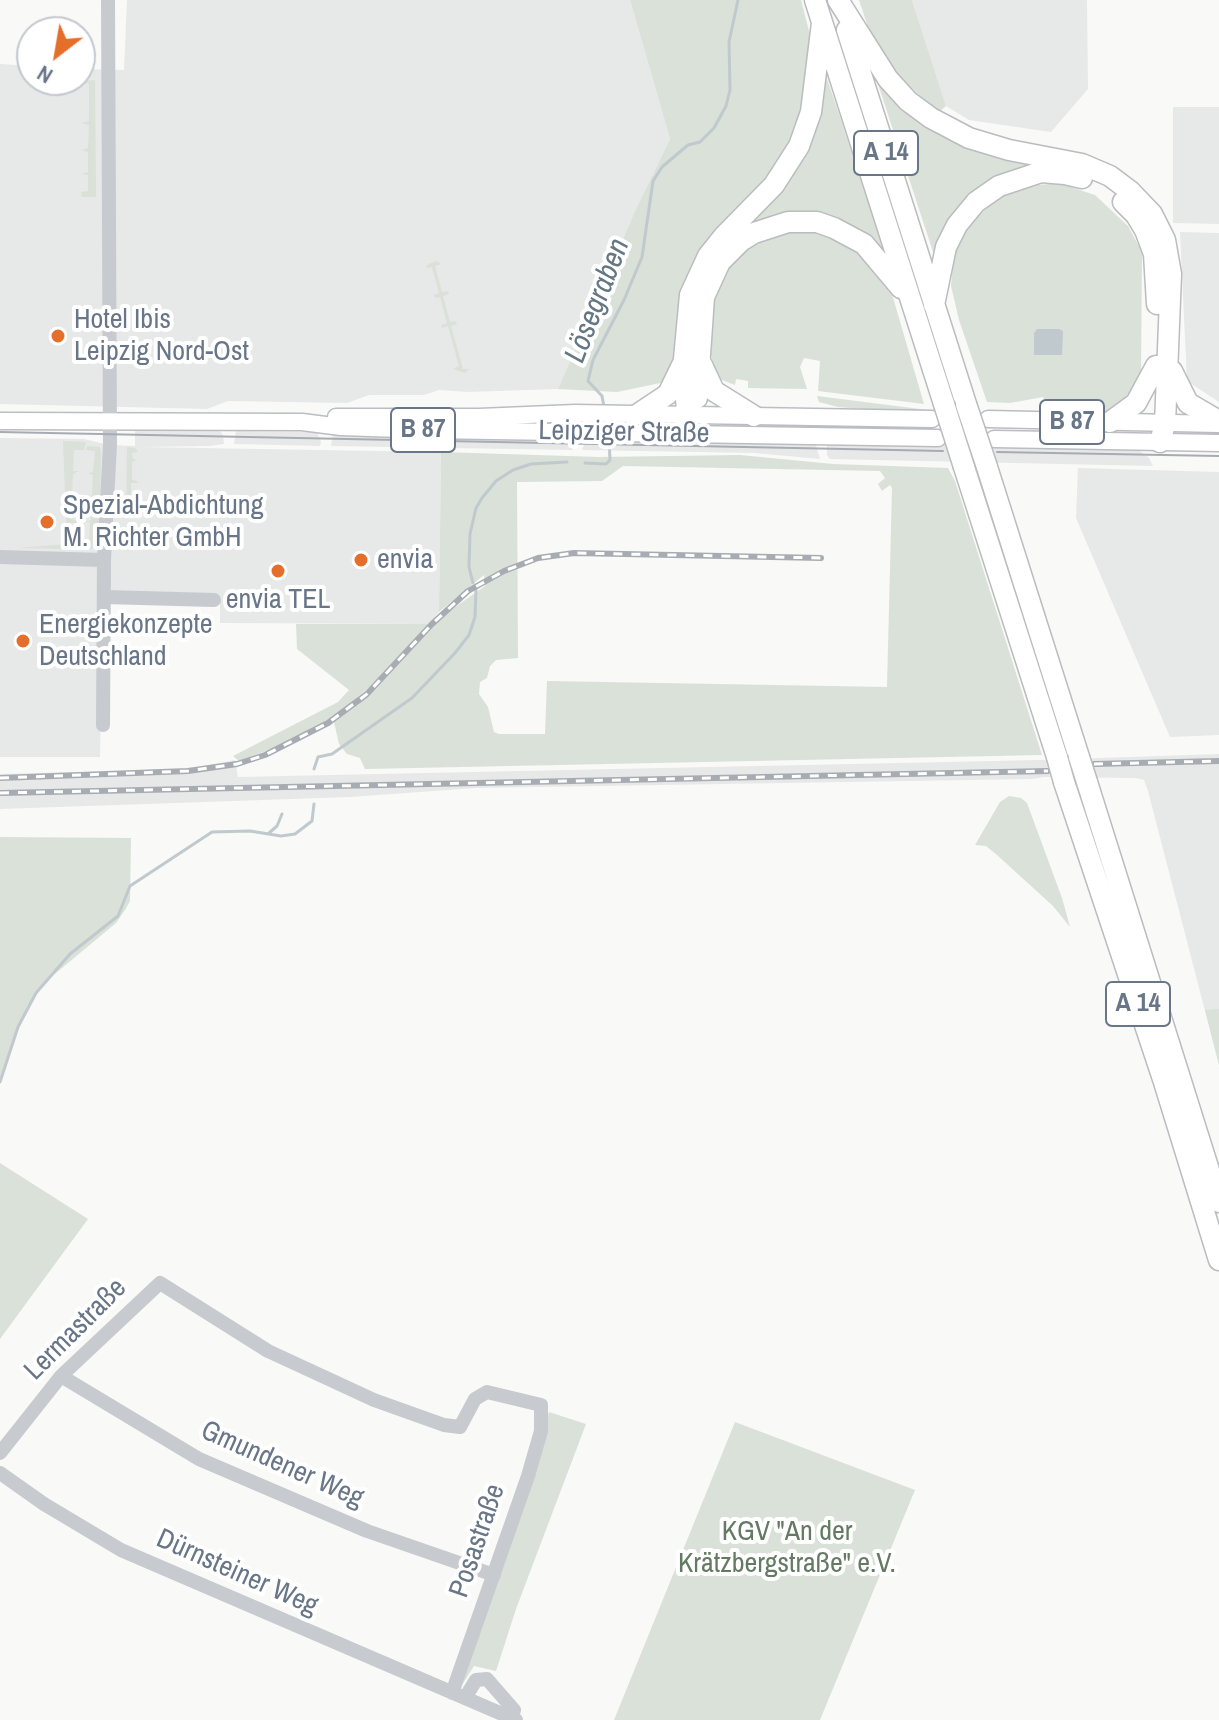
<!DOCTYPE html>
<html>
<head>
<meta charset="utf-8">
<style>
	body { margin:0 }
	#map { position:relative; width:1219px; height:1720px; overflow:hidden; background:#f9f9f7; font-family:"Archivo Narrow",sans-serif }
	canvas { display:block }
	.north { position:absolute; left:16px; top:16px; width:80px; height:80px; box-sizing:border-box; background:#fff; border:2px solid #c3c8cf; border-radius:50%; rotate:211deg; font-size:22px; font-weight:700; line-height:32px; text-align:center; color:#687688 }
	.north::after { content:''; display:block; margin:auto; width:28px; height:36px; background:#e56e2b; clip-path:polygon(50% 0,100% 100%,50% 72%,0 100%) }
</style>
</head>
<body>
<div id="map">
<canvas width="1219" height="1720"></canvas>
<div class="north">N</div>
</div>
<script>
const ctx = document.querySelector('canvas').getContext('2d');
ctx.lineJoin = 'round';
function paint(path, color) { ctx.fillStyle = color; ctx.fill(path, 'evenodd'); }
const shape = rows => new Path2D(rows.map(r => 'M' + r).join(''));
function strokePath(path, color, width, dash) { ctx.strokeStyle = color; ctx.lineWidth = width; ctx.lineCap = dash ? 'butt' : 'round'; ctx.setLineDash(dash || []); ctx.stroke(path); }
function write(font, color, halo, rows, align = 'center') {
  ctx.font = font + ' "Archivo Narrow",sans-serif'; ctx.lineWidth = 8; ctx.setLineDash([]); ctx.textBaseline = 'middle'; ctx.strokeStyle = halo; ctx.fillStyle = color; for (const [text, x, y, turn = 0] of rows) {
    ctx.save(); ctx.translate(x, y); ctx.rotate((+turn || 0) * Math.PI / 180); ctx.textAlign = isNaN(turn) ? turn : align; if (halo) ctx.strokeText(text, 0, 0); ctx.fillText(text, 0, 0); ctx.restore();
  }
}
const built = shape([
	[127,0,630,0,670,139,635,211,558,389,468,392,439,390,424,395,369,395,347,403,228,401,207,409,0,404,0,64,32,66,32,80,80,80,80,69,124,70],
	[912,0,1087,0,1088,89,1051,132,969,120,946,106],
	[1173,107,1219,107,1219,224,1173,223],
	[1180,232,1219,233,1219,402,1187,381],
	[135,428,219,430,223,435,224,444,209,446,140,447,441,452,439,612,429,624,220,623,220,601,103,597,100,757,0,757,0,438,84,439,109,445,135,446],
	[236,431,317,432,321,442,320,446,234,444],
	[333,433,568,439,573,450,331,446],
	[586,440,815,442,820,459,755,453,582,450],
	[827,442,1069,446,1140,451,1149,458,1153,466,830,459,827,455],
	[1078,468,1219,472,1219,735,1170,737,1076,518],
	[1219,754,1219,1065,1148,791,1144,780,1136,778,1044,777,1032,779,476,788,350,797,0,809,0,774,188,769,235,760,238,777,1040,760]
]);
const green = shape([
	[630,0,801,0,809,31,810,79,792,147,684,296,677,316,676,363,670,381,617,392,558,389,635,211,670,139],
	[859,0,912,0,946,106,939,112,893,72,871,36],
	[823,67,841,120,883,248,859,229,811,212,796,211,779,213,747,226,772,200],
	[95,80,96,197,82,197,81,192,88,191,88,175,81,174,88,172,88,152,82,150,88,148,89,125,81,123,89,121,89,84,82,81],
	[878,84,921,124,950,140,1004,158,1039,163,1038,167,1007,172,974,192,935,258],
	[1058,183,1095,195,1128,226,1142,252,1141,376,1134,389,1125,397,1129,402,1110,412,1092,415,1050,413,1043,397,1010,403,987,402,959,320,951,286,954,254,969,225,993,202,1019,187],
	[787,230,819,231,855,246,875,264,892,294,924,404,818,391,820,361,804,358,800,367,807,389,748,388,748,381,736,379,735,385,717,378,709,347,709,309,728,265,742,250,763,236],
	[437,261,441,264,435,266,442,292,448,291,449,294,443,296,450,322,455,321,457,324,451,326,463,369,469,369,465,373,453,369,459,366,448,326,442,328,441,325,447,323,440,297,435,298,434,295,439,293,432,267,426,268,428,264],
	[817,396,928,410,929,415,838,407,819,402],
	[63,441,86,442,84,450,74,450,73,471,79,471,73,474,72,495,78,495,77,498,71,498,70,519,77,520,76,523,70,523,70,544,76,544,75,549,18,548,67,544],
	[87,446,100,447,101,454,100,516,97,541,92,549,84,549,84,545,89,545,90,522,84,522,91,520,91,498,85,498,92,496,93,475,88,473,93,472,95,451,86,450],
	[127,447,135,448,138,452,132,453,133,459,137,460,132,462,132,480,138,481,137,483,131,483,131,510,137,511,136,513,126,513],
	[441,452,599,457,740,455,833,464,948,468,955,481,1042,755,365,769,360,758,347,754,339,744,334,722,370,695,444,615,485,586,484,575,439,612],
	[623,466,880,471,885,478,878,484,882,491,890,485,892,488,887,687,547,681,545,734,499,734,494,732,488,707,479,694,480,682,487,678,490,666,496,660,518,658,517,482,602,481],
	[296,624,429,624,381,678,333,717,279,746,239,761,233,756,338,702,349,690,297,649],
	[1009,796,1021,798,1027,803,1062,898,1070,927,1053,906,997,855,986,846,975,845,1000,802],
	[0,837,131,838,130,901,125,910,116,923,44,983,27,1007,17,1030,0,1081],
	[1219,1009,1219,1065,1205,1010],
	[0,1163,88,1219,0,1339],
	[549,1412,586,1424,516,1609,496,1671,474,1666,462,1685],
	[735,1422,915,1490,820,1720,614,1720]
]);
const water = shape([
	[1037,329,1059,329,1063,331,1062,355,1034,355,1034,333]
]);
const stream = shape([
	[604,407,602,396,588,381,593,360,624,300,642,257,653,181,662,167,688,145,700,142,714,128,726,106,730,90,729,42,738,0],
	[585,463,606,464,610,460,609,439],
	[473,583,469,567,470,534,476,508,482,498,496,481,513,470,531,464,567,462],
	[314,769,318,757,332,754,412,698,455,653,469,635,475,617,476,590],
	[269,833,277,826,282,814],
	[0,1082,18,1027,36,993,70,954,118,916,130,886,212,832,250,831,281,836,295,834,312,821,314,804]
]);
const minor = shape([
	[0,557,104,560],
	[104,597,214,600],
	[103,725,104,560,110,444,108,0],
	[61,1376,199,1459,367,1531,494,1575],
	[0,1453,61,1376,160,1283,268,1351,374,1400,444,1425,460,1427,475,1399,487,1392,541,1405,541,1431,528,1476,452,1693],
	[0,1473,44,1504,121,1550,516,1720],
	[465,1698,476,1680,487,1679,514,1710,511,1718]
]);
const major = shape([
	[336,417,479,417,575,413,932,419],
	[988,419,1219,424],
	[0,421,302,422,341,427,429,430,938,438],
	[994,439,1219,443]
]);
const highway = shape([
	[815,0,944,404],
	[838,0,888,79,908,101,931,118,969,138,1009,150,1082,164,1110,176,1130,191,1152,214,1165,240,1171,274,1165,424,1160,442],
	[847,30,966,404],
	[1123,202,1136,215,1145,230,1154,254,1157,304],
	[934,305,946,247,957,225,976,202,999,186,1041,172,1065,174,1082,178],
	[702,365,714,391,754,416],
	[1172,371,1188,403,1219,421],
	[697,398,704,297,720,262,741,241,754,233,788,222,817,222,834,228,864,244,901,288],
	[638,414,668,394,683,363],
	[1110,422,1136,403,1156,366],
	[688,434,684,359,690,295,708,256,724,236,774,185,799,146,811,112,822,23],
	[964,467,1057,757],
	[987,467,1079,757],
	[1064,782,1164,1082,1219,1260],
	[1087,782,1219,1202]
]);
const tram = shape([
	[0,432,943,451],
	[997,452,1219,456]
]);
const rail = shape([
	[1094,764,1219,761],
	[0,778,188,771,237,764,265,755,328,723,367,694,432,624,468,591,504,571,538,558,574,553,821,558],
	[0,793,1048,771]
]);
const highwayBridge = shape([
	[944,404,964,467],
	[966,404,987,467],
	[1057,757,1064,782],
	[1079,757,1087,782]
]);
const markers = [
	[58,336,8,"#e56e2b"],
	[47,522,8,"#e56e2b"],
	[361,560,8,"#e56e2b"],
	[278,571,8,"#e56e2b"],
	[23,641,8,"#e56e2b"]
];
const shields = [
	[886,153,64],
	[1072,422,64],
	[423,430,64],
	[1138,1004,64]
];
const shieldNames = [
	["A 14",886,153],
	["B 87",1072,422],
	["B 87",423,430],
	["A 14",1138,1004]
];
const poiNames = [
	["Hotel Ibis",74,320],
	["Leipzig Nord-Ost",74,352],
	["Spezial-Abdichtung",63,506],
	["M. Richter GmbH",63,538],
	["envia",377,560],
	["envia TEL",278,600,"center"],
	["Energiekonzepte",39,625],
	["Deutschland",39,657]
];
const streetNames = [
	["Leipziger Straße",624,433,1],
	["Lermastraße",76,1330,-45],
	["Gmundener Weg",282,1465,24],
	["Posastraße",478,1541,-71],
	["Dürnsteiner Weg",237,1573,24]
];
const parkNames = [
	["KGV \"An der",787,1532],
	["Krätzbergstraße\" e.V.",787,1564]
];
const waterNames = [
	["Lösegraben",598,301,-69]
];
paint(built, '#e7e8e8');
paint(green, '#dae1d8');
paint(water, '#c0c9ce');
strokePath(stream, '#c0c9ce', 3);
strokePath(major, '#babdc2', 19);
strokePath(highway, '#babcc0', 23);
strokePath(minor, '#c7cace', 14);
strokePath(major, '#fff', 16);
strokePath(highway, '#fff', 20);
strokePath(tram, '#a7acb3', 2);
strokePath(rail, '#a7acb3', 6);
strokePath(rail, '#fff', 3, [9]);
strokePath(highwayBridge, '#babcc0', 23, []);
strokePath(highwayBridge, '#fff', 20);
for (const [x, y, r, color] of markers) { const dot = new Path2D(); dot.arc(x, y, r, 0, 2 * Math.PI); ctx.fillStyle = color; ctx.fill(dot); strokePath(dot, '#fff', 3); }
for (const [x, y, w] of shields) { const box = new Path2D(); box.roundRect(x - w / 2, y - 22, w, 44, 6); ctx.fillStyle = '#fff'; ctx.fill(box); strokePath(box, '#687688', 2); }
write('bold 26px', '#687688', null, shieldNames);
write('28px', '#687688', '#fff', poiNames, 'left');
write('28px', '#687688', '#fff', streetNames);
write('28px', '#657a63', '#fff', parkNames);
write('italic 30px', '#647783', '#fff', waterNames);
</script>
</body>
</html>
